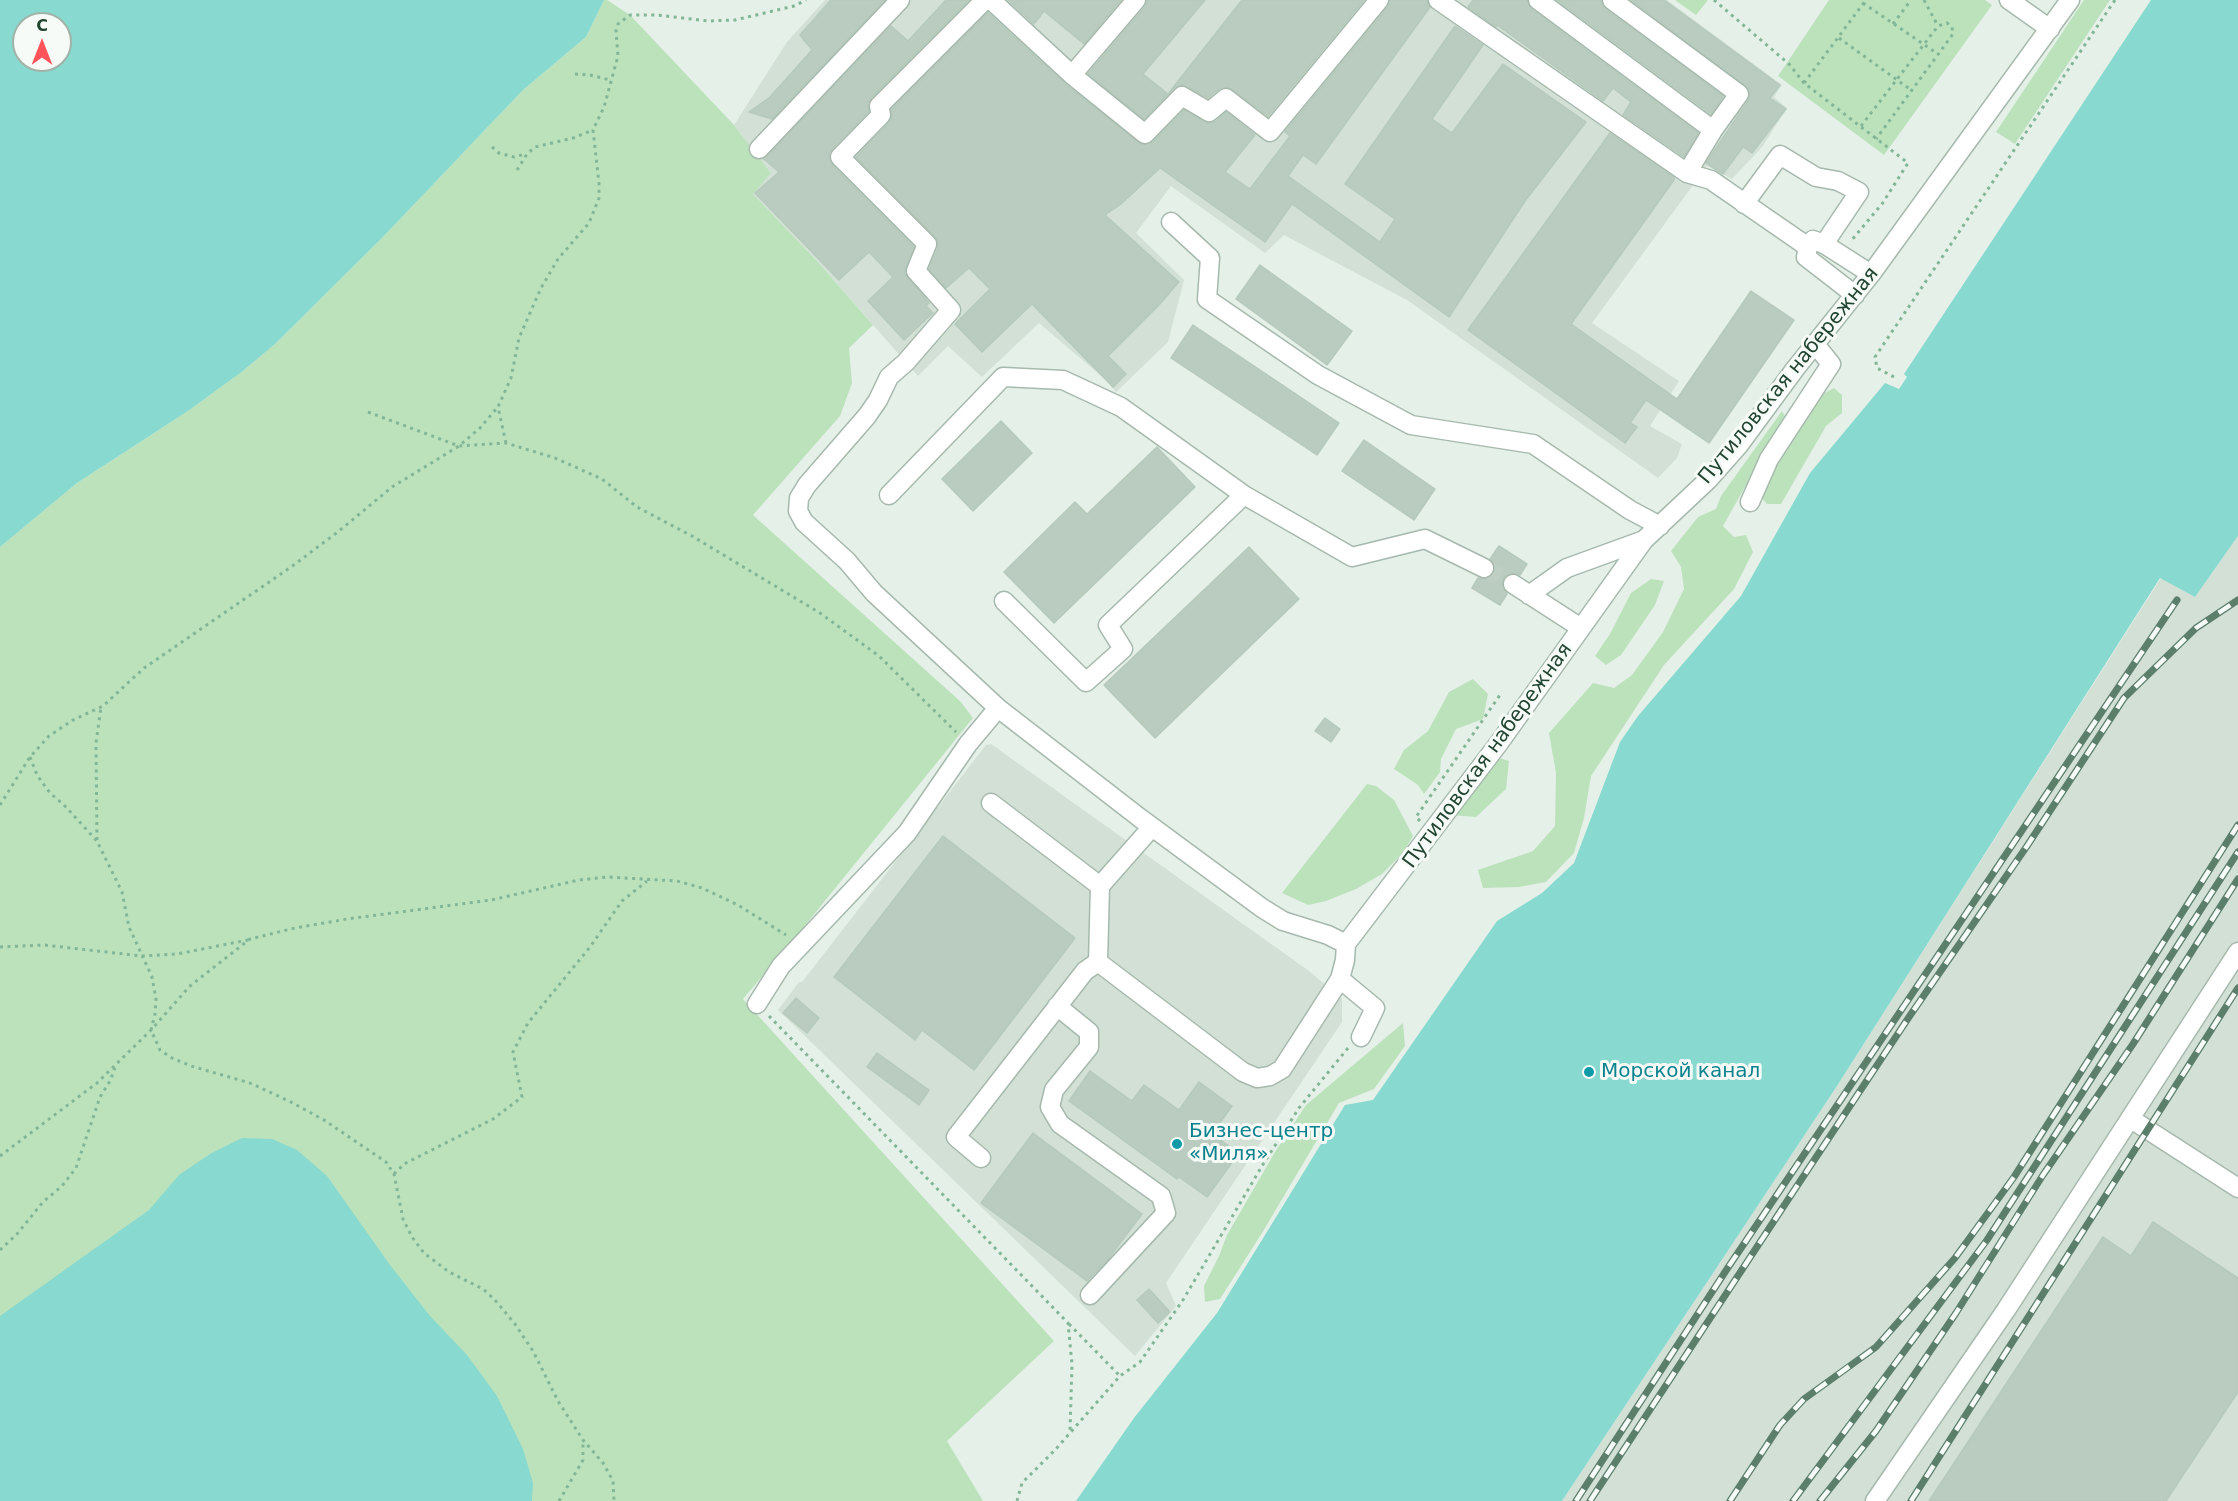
<!DOCTYPE html>
<html>
<head>
<meta charset="utf-8">
<style>
	body { margin:0 }
	#map { position:relative; width:2238px; height:1501px; overflow:hidden; background:#e5f0e8; font-family:"DejaVu Sans",sans-serif }
	canvas { display:block }
	.north { position:absolute; left:12px; top:12px; width:60px; height:60px; box-sizing:border-box; background:#f6fbf7; border:2px solid #a1b2a8; border-radius:50%; rotate:0deg; font-size:16px; font-weight:700; line-height:24px; text-align:center; color:#214431 }
	.north::after { content:''; display:block; margin:auto; width:21px; height:27px; background:#ff545a; clip-path:polygon(50% 0,100% 100%,50% 72%,0 100%) }
</style>
</head>
<body>
<div id="map">
<canvas width="2238" height="1501"></canvas>
<div class="north">С</div>
</div>
<script>
const ctx = document.querySelector('canvas').getContext('2d');
ctx.lineJoin = 'round';
function paint(path, color) { ctx.fillStyle = color; ctx.fill(path, 'evenodd'); }
const shape = rows => new Path2D(rows.map(r => 'M' + r).join(''));
function strokePath(path, color, width, dash) { ctx.strokeStyle = color; ctx.lineWidth = width; ctx.lineCap = dash ? 'butt' : 'round'; ctx.setLineDash(dash || []); ctx.stroke(path); }
function write(font, color, halo, rows, align = 'center') {
  ctx.font = font + ' "DejaVu Sans",sans-serif'; ctx.lineWidth = 6; ctx.setLineDash([]); ctx.textBaseline = 'middle'; ctx.strokeStyle = halo; ctx.fillStyle = color; for (const [text, x, y, turn = 0] of rows) {
    ctx.save(); ctx.translate(x, y); ctx.rotate((+turn || 0) * Math.PI / 180); ctx.textAlign = isNaN(turn) ? turn : align; if (halo) ctx.strokeText(text, 0, 0); ctx.fillText(text, 0, 0); ctx.restore();
  }
}
const built = shape([
	[825,0,1667,0,1782,85,1774,97,1787,108,1762,147,1732,179,1707,166,1592,323,1679,381,1650,426,1682,444,1677,458,1658,478,1407,300,1284,235,1265,253,1171,186,1136,233,1184,280,1168,342,1116,392,1106,380,1039,323,982,377,948,346,918,376,817,261,752,193,771,173,734,125,787,42],
	[2238,536,2238,1501,1562,1501,1837,1086,2161,578,2195,597],
	[991,744,1309,971,1342,999,1342,1022,1166,1283,1176,1306,1135,1356,778,1010,799,982,802,982,986,745]
]);
const green = shape([
	[604,0,607,0,630,15,734,125,771,173,753,194,817,261,873,325,849,348,852,383,840,416,753,515,961,702,973,718,807,923,743,999,1054,1341,947,1441,983,1501,0,1501,0,547,77,483,188,411,243,371,275,344,382,238,523,90,586,37],
	[1675,0,1708,0,1696,15],
	[1829,0,1985,0,1992,5,1884,155,1778,76],
	[2084,0,2110,0,2015,144,1996,132],
	[1834,388,1842,395,1842,413,1826,426,1781,504,1767,504,1760,496,1789,445,1819,396],
	[1782,411,1787,420,1759,462,1723,526,1734,537,1746,535,1753,552,1734,589,1664,665,1591,776,1584,818,1574,853,1546,882,1519,887,1483,888,1478,870,1533,851,1555,826,1556,773,1549,733,1593,683,1614,688,1632,675,1663,632,1684,589,1681,567,1671,551,1698,517,1716,509,1721,496],
	[1651,579,1664,581,1655,605,1621,655,1606,665,1595,656,1610,634,1631,593],
	[1473,679,1488,694,1483,719,1456,729,1441,759,1440,772,1424,794,1418,785,1394,769,1404,750,1428,731,1449,692],
	[1496,757,1509,761,1506,789,1476,817,1452,815],
	[1367,784,1376,786,1394,800,1413,836,1403,853,1382,874,1356,889,1326,901,1308,905,1282,893],
	[1403,1023,1405,1046,1374,1089,1339,1103,1262,1233,1220,1299,1205,1302,1204,1286,1219,1256,1227,1235,1275,1152,1306,1105]
]);
const water = shape([
	[0,0,604,0,586,37,523,90,382,238,275,344,243,371,188,411,77,483,0,547],
	[24,24,60,24,60,60,24,60],
	[2151,0,2238,0,2238,536,2195,597,2160,578,1837,1086,1562,1501,1076,1501,1134,1418,1217,1313,1345,1105,1373,1100,1497,921,1542,893,1574,863,1620,742,1638,716,1741,596,1810,473,1885,383,1899,389,1907,377,1904,374],
	[242,1138,272,1139,297,1150,327,1176,390,1265,430,1316,467,1355,497,1396,523,1449,533,1483,532,1501,0,1501,0,1316,149,1210,179,1175,210,1154]
]);
const building = shape([
	[831,0,885,0,772,119,749,112,770,97,812,50,800,35,831,0],
	[946,0,969,0,871,98,868,103,869,111,832,149,829,155,832,165,914,247,906,267,905,274,929,303,926,306,933,313,904,340,868,301,893,277,869,252,839,280,755,193,779,172,764,159,891,26,908,41,946,0],
	[1008,0,1121,0,1084,44,1044,11,1034,24,1008,0],
	[1147,0,1205,0,1143,74,1168,94,1242,0,1364,0,1268,116,1229,87,1219,89,1208,98,1183,85,1174,88,1144,119,1088,74,1145,7,1147,0],
	[1390,0,1427,0,1430,7,1316,164,1303,155,1288,176,1380,242,1395,219,1345,184,1455,26,1483,45,1432,119,1452,133,1503,64,1586,122,1525,201,1449,317,1292,204,1265,242,1160,168,1121,204,1105,215,1179,282,1159,305,1108,356,1126,374,1113,387,1032,304,982,352,955,324,990,289,969,268,946,288,929,269,938,248,935,237,856,157,889,123,892,118,891,110,988,13,1065,84,1142,145,1153,142,1184,110,1209,123,1216,121,1226,112,1255,135,1225,172,1250,189,1290,136,1285,132,1388,7,1390,0],
	[1473,0,1527,0,1531,9,1698,133,1684,157,1623,115,1631,102,1613,88,1603,101,1497,25,1496,27,1468,7,1473,0],
	[1557,0,1601,0,1605,9,1723,96,1711,114,1557,0],
	[1631,0,1664,0,1780,85,1770,98,1786,109,1752,153,1743,147,1723,174,1706,163,1748,101,1750,95,1749,89,1631,0],
	[1610,133,1674,177,1674,180,1571,324,1677,399,1751,291,1794,320,1709,443,1646,400,1630,423,1637,427,1625,443,1468,330,1610,133],
	[1260,265,1352,331,1327,365,1236,299,1260,265],
	[1193,325,1339,423,1317,455,1171,358,1193,325],
	[1001,421,1032,453,973,511,942,479,1001,421],
	[1364,440,1435,489,1414,520,1342,471,1364,440],
	[1157,447,1195,487,1054,623,1004,572,1075,502,1087,514,1157,447],
	[1499,546,1527,564,1520,575,1513,573,1504,577,1502,584,1507,594,1500,605,1472,588,1478,578,1485,579,1494,573,1495,567,1490,559,1499,546],
	[1249,547,1299,599,1155,738,1104,685,1249,547],
	[1325,718,1340,729,1331,742,1315,731,1325,718],
	[943,836,1075,938,974,1070,922,1030,915,1040,834,977,943,836],
	[796,998,819,1018,807,1033,783,1013,796,998],
	[877,1053,929,1090,919,1105,867,1067,877,1053],
	[1090,1071,1132,1101,1144,1085,1179,1110,1199,1082,1232,1106,1212,1134,1239,1153,1207,1197,1179,1177,1177,1179,1069,1101,1090,1071],
	[1033,1133,1142,1214,1108,1259,1087,1281,981,1203,1033,1133],
	[2153,1222,2238,1278,2238,1392,2166,1501,1929,1501,2103,1237,2131,1256,2153,1222],
	[1149,1289,1170,1312,1158,1323,1137,1300,1149,1289]
]);
const minorTunnel = shape([
	[1484,568,1513,584]
]);
const path = shape([
	[1714,0,1789,64,1804,83,1908,163,1882,204,1851,241],
	[1924,0,1938,26],
	[1863,3,1938,54],
	[1893,24,1911,0],
	[1839,38,1911,90],
	[575,74,590,75,610,80],
	[1804,83,1866,0],
	[1861,126,1938,26,1947,23,1952,27,1953,34,1876,139],
	[492,147,499,153,514,157,525,154],
	[517,170,527,154,535,147,573,138,593,130],
	[1894,377,1877,368,1875,357,2115,0],
	[368,412,459,446,506,443,555,458,602,479,637,507,692,536,820,613,879,656,956,732],
	[506,443,498,407,511,378,519,338,541,288,558,259,589,223,599,198,599,183,593,130,604,107,618,56,616,31,618,24,630,15,657,15,708,21,735,20,794,6,806,0],
	[30,757,37,775,50,793,64,805,97,841,122,892,129,927,152,977,156,999,155,1014,151,1030,160,1050,172,1058,191,1066,250,1083,289,1101,324,1120,386,1162,394,1174,403,1219,412,1237,424,1253,449,1272,483,1289,495,1300,515,1324,533,1351,558,1401,583,1440,603,1463,613,1481,614,1501],
	[0,805,30,757,49,736,73,720,103,706,144,668,291,567,339,531,392,487,459,446,480,428,497,408],
	[1420,821,1416,817,1502,692],
	[97,840,96,743,101,707],
	[0,947,44,945,142,956,177,954,248,940],
	[769,1016,1068,1323,1072,1364,1070,1431],
	[0,1156,97,1083,151,1030,190,986,250,939,295,928,347,919,491,900,579,880,608,877,677,881,702,888,738,905,786,935],
	[394,1174,404,1164,493,1119,522,1097,513,1052,528,1023,590,947,622,901,647,881],
	[0,1250,17,1234,43,1202,62,1186,76,1168,100,1097,110,1081,115,1068],
	[1069,1324,1120,1376],
	[559,1501,583,1460,583,1441],
	[1017,1501,1022,1483,1055,1450,1120,1376,1140,1362,1183,1300,1262,1166,1299,1108,1348,1048]
]);
const minor = shape([
	[985,0,879,106,881,115,840,157,927,244,916,271,951,310,906,362,889,377,878,400,867,416,807,485,799,498,798,511,804,522,847,561,874,593,998,708,1140,818,1262,908,1283,921,1328,935,1346,944],
	[991,0,1072,75,1145,134,1182,96,1209,112,1226,98,1270,132,1379,0],
	[1438,0,1687,173,1711,180,1808,247],
	[1538,0,1713,130,1687,173],
	[1612,0,1739,94,1713,130],
	[2009,0,2050,29],
	[1072,75,1136,0],
	[759,149,900,0],
	[1744,204,1780,155,1816,177,1838,181,1859,192,1824,244],
	[1171,222,1210,258,1207,299,1318,375,1411,425,1533,444,1630,510,1660,526],
	[1855,295,1806,257,1808,247,1813,240,1824,244,1871,274],
	[889,495,1003,377,1063,380,1121,407,1244,495],
	[1750,502,1769,459,1831,364,1815,344],
	[1513,584,1581,628],
	[1529,595,1567,568,1644,540],
	[1004,601,1086,682,1123,649,1108,625,1244,495,1352,557,1425,539,1484,568],
	[991,803,1100,886,1098,962],
	[1100,886,1152,827],
	[1346,944,1499,743,1644,540,1708,480,1739,445,1795,369,1871,274,2070,0],
	[1340,979,1375,1008,1361,1037],
	[757,1004,781,966,907,833,968,744,998,708],
	[1057,1006,1089,1032,1089,1047,1054,1090,1050,1107,1060,1124,1161,1196,1166,1213,1090,1295],
	[2131,1119,2238,1188],
	[981,1158,956,1137,1085,971,1098,962,1243,1072,1257,1078,1270,1076,1282,1069,1340,979,1345,960,1346,944],
	[1875,1501,2006,1310,2238,952]
]);
const rail = shape([
	[1576,1501,1727,1269,2177,600],
	[1590,1501,1795,1189,1909,1017,2027,846,2124,698,2196,628,2238,600],
	[1730,1501,1780,1425,1804,1399,1876,1347,1955,1258,2014,1177,2238,825],
	[1793,1501,1987,1240,2238,852],
	[1820,1501,1876,1431,1956,1313,2043,1175,2133,1044,2238,879],
	[1911,1501,2238,988]
]);
const markers = [
	[1589,1072,6,"#0f9aa8"],
	[1177,1144,6,"#0f9aa8"]
];
const streetNames = [
	["Путиловская набережная",1789,376,-51],
	["Путиловская набережная",1488,756,-54]
];
const cultureNames = [
	["Морской канал",1601,1072],
	["Бизнес-центр",1189,1132],
	["«Миля»",1189,1155]
];
paint(built, '#d3e0d6');
paint(green, '#bce2bc');
paint(water, '#88d9cf');
paint(building, '#bacbc0');
strokePath(building, '#b6cabc', 1.5);
strokePath(minorTunnel, '#becec3', 18, [18, 9]);
strokePath(minor, '#a6b9ad', 21);
strokePath(path, '#82b697', 3, [3, 4.5]);
strokePath(minor, '#fff', 18);
strokePath(rail, '#5c7f6c', 7);
strokePath(rail, '#f6fbf7', 4.5, [14]);
for (const [x, y, r, color] of markers) { const dot = new Path2D(); dot.arc(x, y, r, 0, 2 * Math.PI); ctx.fillStyle = color; ctx.fill(dot); strokePath(dot, '#f6fbf7', 2); }
write('20px', '#214431', '#f6fbf7', streetNames);
write('20px', '#0d838f', '#f6fbf7', cultureNames, 'left');
</script>
</body>
</html>
